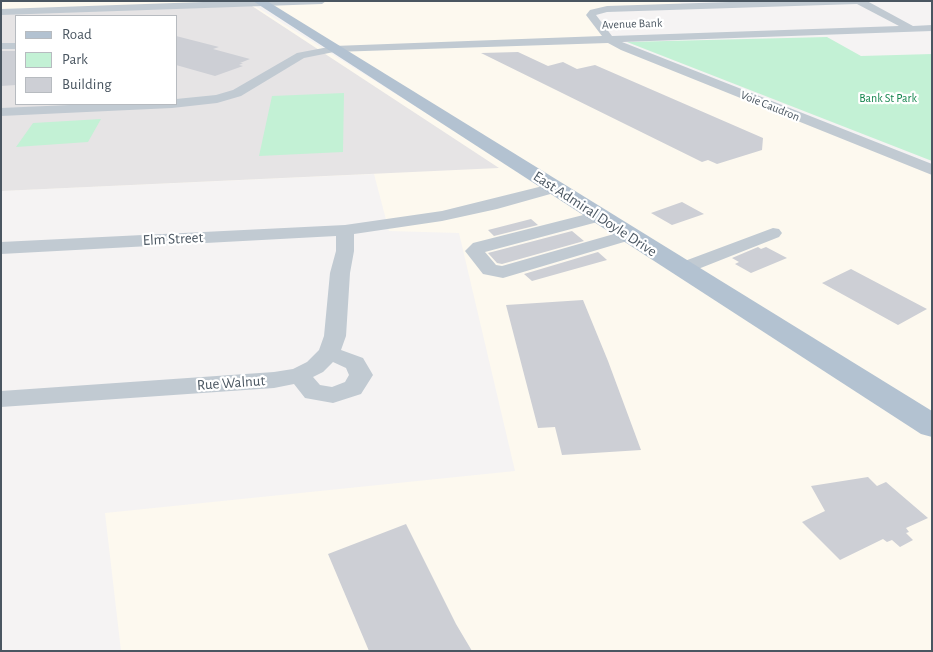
<!DOCTYPE html>
<html>
<head>
<meta charset="utf-8">
<style>
	body { margin:0 }
	#map { position:relative; width:933px; height:652px; overflow:hidden; background:#f5f3f3; font-family:"Alegreya Sans",sans-serif }
	canvas { display:block }
	.frame { position:absolute; inset:0; border:2px solid #4a5661; pointer-events:none }
	.legend { position:absolute; left:15px; top:15px; width:162px; height:90px; box-sizing:border-box; background:#fff; border:1px solid #b7bbc0; margin:0; padding:6px 9px; list-style:none; font-size:15px; color:#4a5661 }
	.legend li { display:flex; align-items:center; gap:10px; height:25px }
	.legend b { width:25px; border:1px solid #b7bbc0 }
</style>
</head>
<body>
<div id="map">
<canvas width="933" height="652"></canvas>
<div class="frame"></div>
<ul class="legend">
<li><b style="height:6px;background:#b3c2d1"></b>Road</li>
<li><b style="height:14px;background:#c3f1d5"></b>Park</li>
<li><b style="height:14px;background:#cdcfd5"></b>Building</li>
</ul>
</div>
<script>
const ctx = document.querySelector('canvas').getContext('2d');
ctx.lineJoin = 'round';
function paint(path, color) { ctx.fillStyle = color; ctx.fill(path, 'evenodd'); }
const shape = rows => new Path2D(rows.map(r => 'M' + r).join(''));
function write(font, color, halo, rows, align = 'center') {
  ctx.font = font + ' "Alegreya Sans",sans-serif'; ctx.lineWidth = 4.5; ctx.setLineDash([]); ctx.textBaseline = 'middle'; ctx.strokeStyle = halo; ctx.fillStyle = color; for (const [text, x, y, turn = 0] of rows) {
    ctx.save(); ctx.translate(x, y); ctx.rotate((+turn || 0) * Math.PI / 180); ctx.textAlign = isNaN(turn) ? turn : align; if (halo) ctx.strokeText(text, 0, 0); ctx.fillText(text, 0, 0); ctx.restore();
  }
}
const commercial = shape([
	[1,1,247,1,931,429,932,651,121,651,105,513,515,471,459,233,389,231,374,174,1,191],
	[16,16,176,16,176,104,16,104],
	[262,1,678,1,684,6,607,9,591,15,609,39,932,170,932,428]
]);
const education = shape([
	[252,6,499,168,1,191,1,13],
	[16,16,176,16,176,104,16,104]
]);
const green = shape([
	[827,37,861,56,932,54,932,161,627,42],
	[344,93,343,152,259,156,272,96],
	[101,119,88,142,16,147,33,123]
]);
const building = shape([
	[176,36,219,47,213,49,250,59,240,63,243,63,239,65,243,66,215,76,176,65],
	[1,51,16,51,16,85,1,86],
	[518,52,548,66,563,62,577,69,595,65,763,138,762,150,717,164,708,160,702,162,481,53],
	[682,202,704,214,672,225,651,213],
	[531,219,538,225,494,236,488,230],
	[572,231,584,241,502,264,497,263,488,253],
	[758,247,761,249,766,247,787,258,751,273,735,264,739,262,732,258],
	[598,252,607,260,532,281,524,274],
	[851,269,927,309,898,325,822,283],
	[583,300,608,361,641,450,562,455,555,427,538,428,506,305],
	[868,477,877,486,886,482,928,518,906,528,909,532,906,533,913,540,900,547,892,540,887,542,883,539,840,560,802,522,825,511,811,486],
	[406,524,456,624,472,651,369,651,328,554]
]);
const minor = shape([
	[232,1,326,1,322,4,1,15,1,9,232,1],
	[760,1,867,1,913,26,932,25,932,31,622,42,932,164,932,175,621,50,608,43,334,52,304,58,241,96,217,103,172,108,1,116,1,108,92,104,176,104,176,99,216,95,233,90,297,53,334,46,602,36,586,15,590,10,607,6,760,1],
	[857,4,899,26,612,36,596,15,607,12,857,4],
	[1,43,16,43,16,49,1,49,1,43],
	[555,183,561,185,563,188,561,191,497,209,442,221,354,234,354,251,350,273,346,336,341,350,363,358,373,375,361,394,333,403,305,398,294,384,274,388,1,407,1,391,274,372,293,369,307,362,319,350,324,336,330,273,336,251,336,236,1,254,1,242,345,225,442,211,555,183],
	[333,362,346,368,349,375,345,382,332,387,320,385,313,377,323,372,333,362],
	[599,211,605,212,608,216,605,220,485,252,496,265,502,266,628,230,634,231,637,235,634,239,503,278,483,274,465,251,473,243,599,211],
	[773,228,779,229,782,233,779,237,688,273,681,275,674,273,671,269,674,265,773,228]
]);
const major = shape([
	[253,1,267,1,932,411,932,437,921,434,253,1]
]);
const farStreetnames = [
	["Avenue Bank",632,24,-2],
	["Voie Caudron",770,106,22]
];
const farParknames = [
	["Bank St Park",888,98]
];
const streetNames = [
	["East Admiral Doyle Drive",595,214,33],
	["Elm Street",173,239,-3],
	["Rue Walnut",231,383,-4]
];
paint(commercial, '#fdf9ef');
paint(education, '#e6e4e5');
paint(green, '#c3f1d5');
paint(building, '#cdcfd5');
paint(minor, '#c1cad2');
paint(major, '#b3c2d1');
write('12px', '#4a5661', '#fff', farStreetnames);
write('12px', '#17864f', '#fff', farParknames);
write('15px', '#4a5661', '#fff', streetNames);
</script>
</body>
</html>
